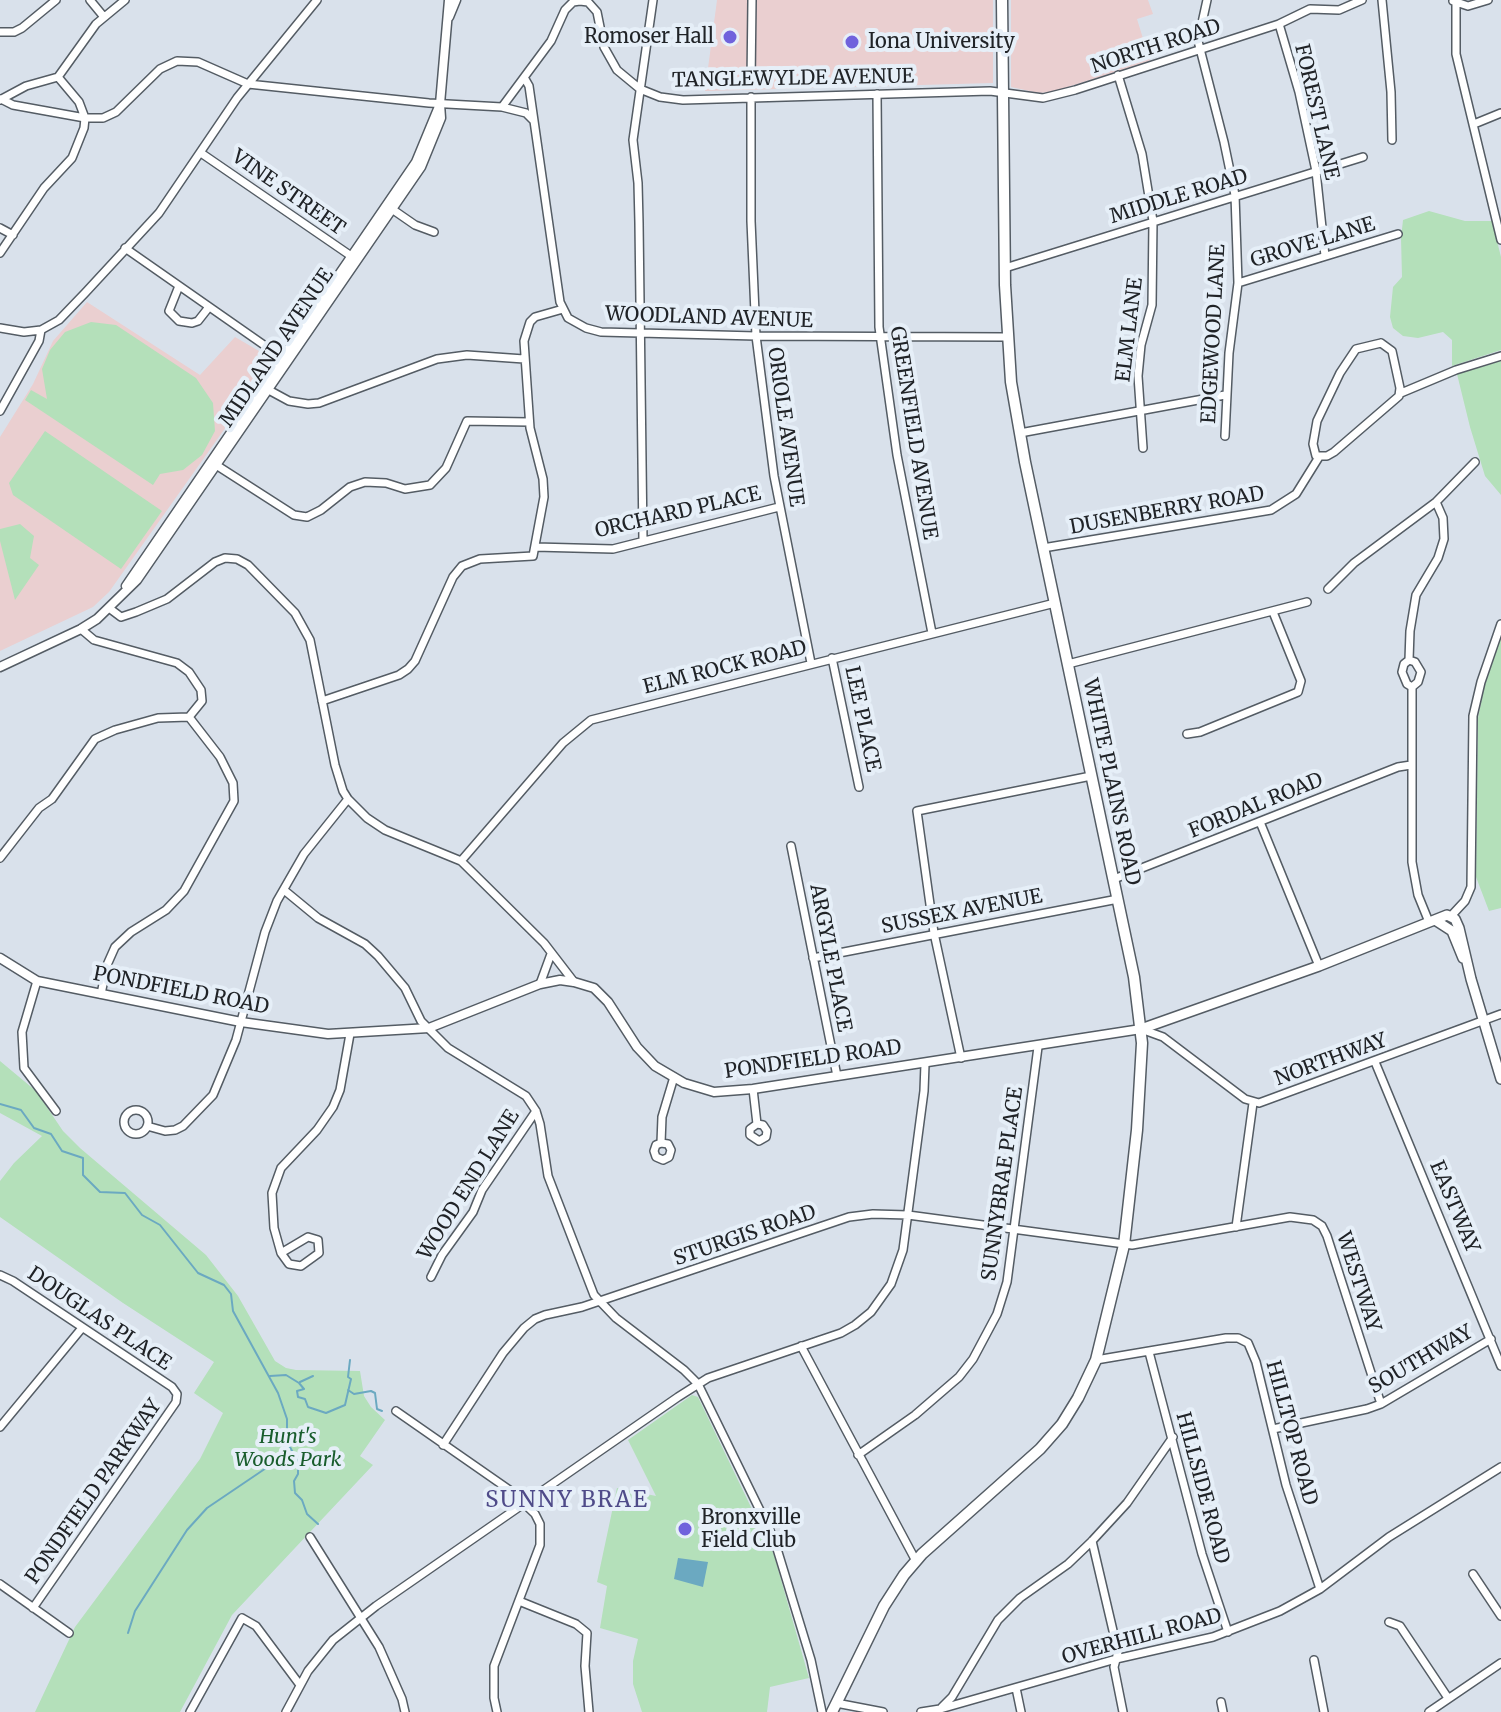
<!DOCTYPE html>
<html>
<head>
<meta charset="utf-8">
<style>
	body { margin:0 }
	canvas { display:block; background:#d9e1eb }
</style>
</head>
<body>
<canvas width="1501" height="1712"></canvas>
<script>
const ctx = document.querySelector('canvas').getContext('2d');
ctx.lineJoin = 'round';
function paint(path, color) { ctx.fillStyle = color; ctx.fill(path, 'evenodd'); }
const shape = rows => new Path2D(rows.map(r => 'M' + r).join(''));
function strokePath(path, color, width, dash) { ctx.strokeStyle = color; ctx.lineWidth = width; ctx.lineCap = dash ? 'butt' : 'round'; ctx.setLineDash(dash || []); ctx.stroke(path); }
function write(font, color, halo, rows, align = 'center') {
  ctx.font = font + ' Merriweather,serif'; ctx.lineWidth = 8; ctx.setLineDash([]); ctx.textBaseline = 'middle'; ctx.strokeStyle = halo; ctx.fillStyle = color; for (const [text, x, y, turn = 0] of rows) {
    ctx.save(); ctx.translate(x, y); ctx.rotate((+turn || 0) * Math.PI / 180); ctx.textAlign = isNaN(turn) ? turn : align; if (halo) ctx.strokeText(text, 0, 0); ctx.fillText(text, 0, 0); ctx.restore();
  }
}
const education = shape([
	[717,0,993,0,993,83,705,91],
	[1011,0,1148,0,1153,14,1137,19,1150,61,1052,92,1039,93,1011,87],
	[87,302,200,375,235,337,271,358,272,362,109,592,93,607,0,651,0,437,33,384,53,341]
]);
const green = shape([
	[1429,211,1465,221,1492,221,1501,257,1501,350,1452,366,1452,340,1443,332,1418,338,1403,336,1393,328,1390,317,1393,287,1402,277,1401,238,1403,220],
	[91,322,116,325,196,378,213,403,215,431,202,455,183,470,160,474,153,485,25,400,31,390,47,399,42,369,50,350,65,332],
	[1501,361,1501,495,1485,476,1470,427,1457,374],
	[45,431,162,511,121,569,13,495,9,483],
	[20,524,34,536,30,558,39,565,15,600,0,541,0,529],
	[1501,637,1501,908,1489,911,1476,877,1478,718,1484,688],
	[0,1061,36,1091,63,1131,80,1148,206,1255,238,1296,275,1361,286,1368,296,1370,360,1371,364,1396,371,1407,385,1420,360,1456,373,1465,232,1615,180,1712,35,1712,75,1627,200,1459,223,1413,194,1393,214,1362,123,1303,0,1217,0,1181,14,1163,42,1136,0,1113],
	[692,1395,698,1397,774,1555,809,1678,770,1687,767,1712,642,1712,633,1684,633,1661,638,1639,600,1628,607,1586,597,1582,617,1488,656,1496,628,1440]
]);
const water = shape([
	[678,1558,708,1562,703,1587,674,1579]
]);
const stream = shape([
	[0,1104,21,1110,34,1128,51,1134,62,1151,83,1158,83,1175,100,1192,125,1193,142,1215,160,1225,198,1273,224,1285,231,1294,233,1311,278,1393,287,1419,287,1441,278,1460,207,1508,187,1530,135,1611,128,1633],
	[270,1376,286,1375,299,1383,304,1389,297,1391,298,1397,305,1399,308,1407,326,1413,345,1405,351,1379,348,1377,350,1360],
	[300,1382,313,1376],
	[348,1390,354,1394,371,1391,375,1393,377,1409,382,1411],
	[288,1443,298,1463,298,1474,294,1481,295,1493,302,1500,307,1514,318,1524]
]);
const minor = shape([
	[90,0,104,17],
	[1207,0,1198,41,1224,142,1235,195,1238,283,1229,353,1225,436],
	[1382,0,1391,92,1392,140],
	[1456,0,1456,54,1501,240],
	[1453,1,1468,6,1488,0],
	[1279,24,1299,92,1316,171,1325,256],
	[0,32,14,32,22,28,56,0],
	[1118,75,1142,154,1153,221,1152,305,1141,345,1138,376,1143,448],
	[525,79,529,86,560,302,568,318,586,328,601,332,756,336,1006,337],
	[751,83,752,0],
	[877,94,879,327,897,455,932,633],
	[751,97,751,221,756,336,774,476,811,663],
	[1,99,13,105,85,118,79,102,58,77],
	[0,100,26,86,58,77,96,24,125,0],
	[502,107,526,113,533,120],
	[1474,124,1501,113],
	[201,153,354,258],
	[389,207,415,225,434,232],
	[0,228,13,235],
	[125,248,284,359],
	[0,253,44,188,72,158,84,128,85,118,103,118,116,112,160,69,177,61,198,62,248,84,429,103,502,107,551,41,565,10,573,2,580,1,588,2,597,12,604,47,617,70,640,89,660,97,683,100,990,91,1043,98,1075,90,1279,24,1310,9,1339,10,1362,0],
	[1005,268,1363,157],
	[1238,283,1398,234],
	[179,286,169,311,179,321,192,323,198,321,209,307],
	[0,328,24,332,41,330,59,320,85,293,159,213,237,98,317,0],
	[1381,343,1392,351,1400,388,1399,396,1334,452,1327,456,1316,456,1313,444,1317,421,1340,373,1356,349,1381,343],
	[265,388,289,401,308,404,319,403,437,359,467,355,524,359],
	[1401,393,1456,370,1501,356],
	[0,411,39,341,41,330],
	[1020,433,1225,395],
	[213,463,294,515,307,517,321,510,350,487,365,482,386,483,405,489,430,485,446,468,467,421,529,422],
	[643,540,639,223,638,183,633,140,653,0],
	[535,547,613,549,779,507],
	[1043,548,1271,510,1296,494,1319,457],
	[1328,589,1354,563,1436,502,1475,462],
	[109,608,121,617,136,612,167,599,215,562,225,558,237,559,248,565,295,613,310,640,335,765,343,791,348,799,367,818,385,830,461,861,544,943,574,982],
	[832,658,859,787],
	[1409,660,1410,631,1416,595,1438,558,1444,539,1443,518,1436,502],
	[1068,664,1307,602],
	[1412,687,1407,684,1402,672,1404,664,1409,660,1415,662,1421,672,1418,682,1412,687,1412,862,1418,895,1429,922],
	[322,701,399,675,408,669,415,661,453,577,462,566,480,559,533,556,544,497,543,479,530,428,524,341,530,322,535,317,563,309],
	[1187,734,1200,732,1298,692,1301,681,1273,612],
	[1260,822,1319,966],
	[791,846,837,1076],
	[0,858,39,808,52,799,95,739,115,730,158,718,189,717,202,701,201,690,189,672,177,663,94,640,81,629],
	[461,861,563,743,591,720,1055,603],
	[1114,879,1398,767,1411,765],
	[284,890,318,918,365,944,378,956,405,988,421,1021,448,1048,526,1096,536,1111,540,1124,548,1176,594,1295,616,1318,684,1370,698,1384,774,1539,811,1660,822,1712],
	[1451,916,1465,901,1471,887,1473,716,1481,682,1501,624],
	[813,958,1118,899],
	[37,981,22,1032,24,1068,56,1111],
	[540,984,551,954],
	[101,994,107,965,115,947,131,932,166,910,184,891,234,801,233,783,220,757,189,717],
	[1141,1029,1163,1037,1245,1099,1259,1103,1501,1014],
	[961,1058,934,933,917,811,1091,776],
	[1375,1062,1501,1366],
	[753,1089,757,1124,750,1129,750,1135,759,1141,766,1137,767,1131,763,1125,757,1124],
	'124 1122a12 12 0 1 1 24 0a12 12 0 1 1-24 0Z',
	[147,1126,165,1131,175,1130,183,1126,213,1095,236,1040,265,932,277,901,304,854,348,799],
	[661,1143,668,1144,671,1150,669,1157,663,1160,656,1157,654,1151,656,1145,661,1143,662,1117,674,1077],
	[1236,1227,1253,1103],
	[281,1253,308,1237,318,1240,319,1253,301,1266,289,1264,281,1253,274,1228,272,1193,281,1168,317,1130,333,1107,340,1090,350,1034],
	[0,1275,13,1281,172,1387,177,1394,176,1402,33,1608],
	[431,1277,442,1255,473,1212,482,1190,536,1111],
	[801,1346,916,1561],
	[1149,1352,1202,1554,1228,1632],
	[1096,1360,1226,1338,1238,1338,1248,1343,1256,1362,1286,1485,1320,1589],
	[396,1411,511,1491,535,1514,540,1524,540,1545,494,1666,494,1698,497,1712],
	[0,1427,82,1328],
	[1273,1429,1367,1409,1381,1404,1491,1339],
	[443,1445,503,1353,524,1328,535,1319,545,1315,582,1307,849,1217,873,1214,908,1215,1132,1245,1290,1217,1313,1220,1322,1226,1327,1236,1381,1404],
	[858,1455,915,1415,959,1377,973,1359,997,1314,1007,1282,1038,1047],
	[310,1537,379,1647,402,1699,405,1712],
	[1092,1541,1118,1652,1114,1667,1123,1712],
	[1473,1574,1501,1616],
	[0,1584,69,1633],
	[519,1601,576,1624,587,1633,585,1666,589,1712],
	[1389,1622,1400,1626,1448,1698],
	[1314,1660,1324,1712],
	[1016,1688,1021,1712],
	[1221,1702,1223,1712],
	[836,1703,883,1712],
	[942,1707,952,1697,998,1620,1020,1598,1068,1564,1092,1541,1127,1503,1173,1437],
	[190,1712,242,1618,256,1626,300,1685],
	[286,1712,308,1671,333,1640,376,1606,678,1397,708,1378,841,1333,855,1325,871,1312,891,1284,903,1250,924,1091,925,1064],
	[921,1712,940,1709,1116,1659,1213,1637,1280,1611,1320,1589,1389,1537,1501,1467],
	[1429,1712,1501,1663]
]);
const tertiary = shape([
	[449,17,456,0],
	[126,586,416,162,440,104,449,0],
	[0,667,81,629,97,619,137,580,421,167,441,118,440,104],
	[0,958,37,981,241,1022,328,1034,429,1028,540,984,560,980,574,982,594,988,608,1002,637,1047,655,1066,684,1083,714,1092,753,1089,1141,1029]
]);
const secondary = shape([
	[1435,920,1452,931,1463,958],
	[1141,1029,1319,966,1447,915,1455,919,1459,928,1471,979,1501,1079]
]);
const primary = shape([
	[832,1712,884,1606,904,1575,922,1554,1040,1449,1062,1424,1078,1398,1096,1360,1124,1245,1137,1130,1142,1043,1134,977,1025,462,1011,382,1005,285,1002,0]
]);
const markers = [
	[730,37,8,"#7062dc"],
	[852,42,8,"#7062dc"],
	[685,1529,8,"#7062dc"]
];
const poiNames = [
	["Romoser Hall",714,37,"right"],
	["Iona University",868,42],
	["Bronxville",701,1518],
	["Field Club",701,1541]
];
const streetNames = [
	["NORTH ROAD",1156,47,-18],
	["TANGLEWYLDE AVENUE",793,79,-1],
	["FOREST LANE",1316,112,77],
	["VINE STREET",288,193,35],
	["MIDDLE ROAD",1179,197,-17],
	["GROVE LANE",1313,243,-17],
	["WOODLAND AVENUE",709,318,2],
	["ELM LANE",1130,330,-83],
	["EDGEWOOD LANE",1214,334,-87],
	["MIDLAND AVENUE",277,348,-56],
	["ORIOLE AVENUE",785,427,82],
	["GREENFIELD AVENUE",913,433,81],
	["DUSENBERRY ROAD",1167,511,-10],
	["ORCHARD PLACE",678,513,-13],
	["ELM ROCK ROAD",725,668,-14],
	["LEE PLACE",862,719,78],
	["WHITE PLAINS ROAD",1111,782,78],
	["FORDAL ROAD",1256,806,-22],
	["SUSSEX AVENUE",962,912,-11],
	["ARGYLE PLACE",830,958,79],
	["PONDFIELD ROAD",181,991,11],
	["PONDFIELD ROAD",813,1060,-8],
	["NORTHWAY",1331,1060,-20],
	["SUNNYBRAE PLACE",1003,1184,-82],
	["WOOD END LANE",469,1185,-58],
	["EASTWAY",1454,1207,67],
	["STURGIS ROAD",745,1236,-19],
	["WESTWAY",1358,1282,72],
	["DOUGLAS PLACE",99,1319,34],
	["SOUTHWAY",1421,1360,-30],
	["HILLTOP ROAD",1291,1433,75],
	["HILLSIDE ROAD",1202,1488,75],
	["PONDFIELD PARKWAY",94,1492,-55],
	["OVERHILL ROAD",1142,1637,-15]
];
const parkNames = [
	["Hunt's",288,1437],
	["Woods Park",288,1460]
];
const neighbourhoodNames = [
	["SUNNY BRAE",567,1501]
];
paint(education, '#eacfd0');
paint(green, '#b4e0ba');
paint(water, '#6ba9c1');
strokePath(stream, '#6ba9c1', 2);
strokePath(minor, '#545c64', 10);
strokePath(tertiary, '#545c64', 11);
strokePath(secondary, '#545c64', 12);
strokePath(primary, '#545c64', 13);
strokePath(minor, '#fff', 7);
strokePath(tertiary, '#fff', 8);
strokePath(secondary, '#fff', 9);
strokePath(primary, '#fff', 10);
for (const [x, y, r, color] of markers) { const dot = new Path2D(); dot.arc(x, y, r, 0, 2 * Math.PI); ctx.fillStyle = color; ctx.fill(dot); strokePath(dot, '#e6eff8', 3); }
write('20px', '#202327', '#e6eff8', poiNames, 'left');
write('20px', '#202327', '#e6eff8', streetNames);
write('italic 20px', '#195d2d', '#e6eff8', parkNames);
ctx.letterSpacing = '2px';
write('22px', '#4f4b89', '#e6eff8', neighbourhoodNames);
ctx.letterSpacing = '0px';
</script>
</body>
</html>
